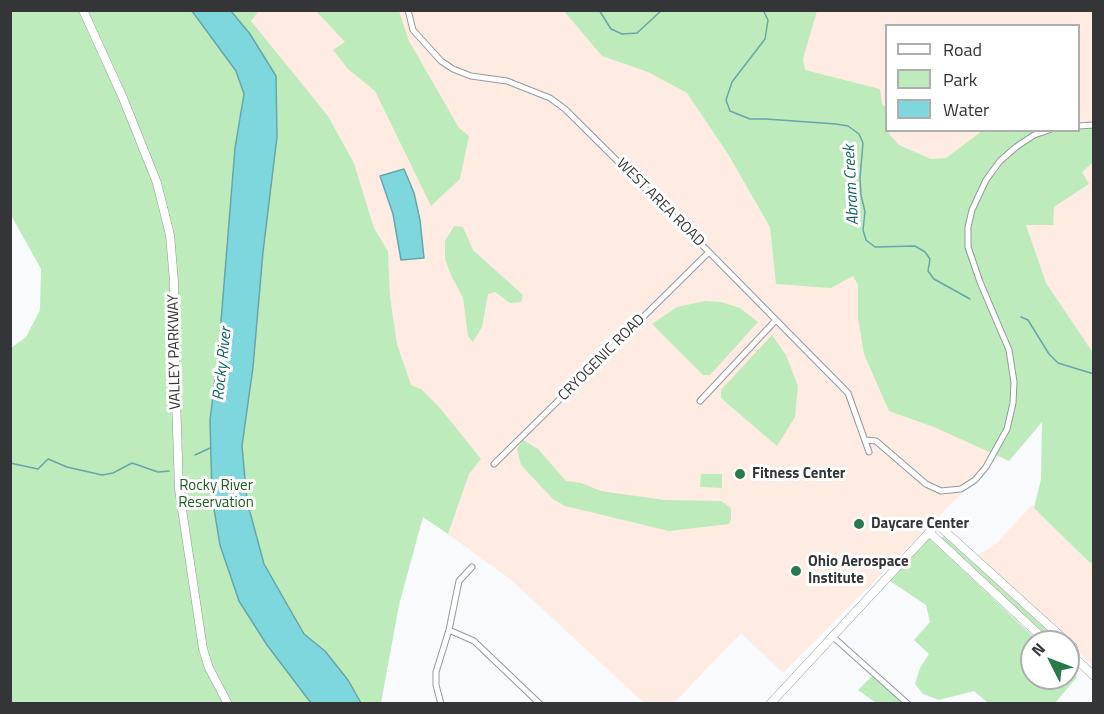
<!DOCTYPE html>
<html>
<head>
<meta charset="utf-8">
<style>
	body { margin:0 }
	#map { position:relative; width:1104px; height:714px; overflow:hidden; background:#f8fafe; font-family:"Titillium Web",sans-serif }
	canvas { display:block }
	.frame { position:absolute; inset:0; border:12px solid #343537; pointer-events:none }
	.legend { position:absolute; left:885px; top:24px; width:195px; height:108px; box-sizing:border-box; background:#fff; border:2px solid #aeaeaf; margin:0; padding:8px 10px; list-style:none; font-size:18px; color:#343537 }
	.legend li { display:flex; align-items:center; gap:12px; height:30px }
	.legend b { width:30px; border:2px solid #aeaeaf }
	.north { position:absolute; left:1020px; top:630px; width:60px; height:60px; box-sizing:border-box; background:#fff; border:2px solid #aeaeaf; border-radius:50%; rotate:312deg; font-size:16px; font-weight:700; line-height:24px; text-align:center; color:#343537 }
	.north::after { content:''; display:block; margin:auto; width:21px; height:27px; background:#287a4c; clip-path:polygon(50% 0,100% 100%,50% 72%,0 100%) }
</style>
</head>
<body>
<div id="map">
<canvas width="1104" height="714"></canvas>
<div class="frame"></div>
<ul class="legend">
<li><b style="height:8px;background:#fff"></b>Road</li>
<li><b style="height:16px;background:#beebbb"></b>Park</li>
<li><b style="height:16px;background:#7dd7dc"></b>Water</li>
</ul>
<div class="north">N</div>
</div>
<script>
const ctx = document.querySelector('canvas').getContext('2d');
ctx.lineJoin = 'round';
function paint(path, color) { ctx.fillStyle = color; ctx.fill(path, 'evenodd'); }
const shape = rows => new Path2D(rows.map(r => 'M' + r).join(''));
function strokePath(path, color, width, dash) { ctx.strokeStyle = color; ctx.lineWidth = width; ctx.lineCap = dash ? 'butt' : 'round'; ctx.setLineDash(dash || []); ctx.stroke(path); }
function write(font, color, halo, rows, align = 'center') {
  ctx.font = font + ' "Titillium Web",sans-serif'; ctx.lineWidth = 6; ctx.setLineDash([]); ctx.textBaseline = 'middle'; ctx.strokeStyle = halo; ctx.fillStyle = color; for (const [text, x, y, turn = 0] of rows) {
    ctx.save(); ctx.translate(x, y); ctx.rotate((+turn || 0) * Math.PI / 180); ctx.textAlign = isNaN(turn) ? turn : align; if (halo) ctx.strokeText(text, 0, 0); ctx.fillText(text, 0, 0); ctx.restore();
  }
}
const commercial = shape([
	[260,10,1093,11,1093,365,945,510,783,673,741,633,674,703,644,703,510,579,423,516,412,390,397,344,390,296,388,251,374,228,354,163,328,116,250,21],
	[886,26,1078,26,1078,130,886,130],
	[1032,505,1090,563,1093,562,1093,666,976,556,996,544]
]);
const green = shape([
	[11,11,259,11,251,21,328,116,354,163,374,228,388,251,390,296,397,344,411,385,421,389,440,408,481,459,469,474,448,534,423,517,399,605,381,703,11,703,11,348,26,337,40,310,41,269,11,215],
	[316,11,399,11,409,41,459,128,469,136,460,179,431,206,375,91,348,69,333,50,345,42],
	[564,11,817,11,803,59,805,70,880,89,882,104,886,108,886,130,890,131,889,134,899,145,931,159,946,158,982,131,1078,130,1079,122,1093,128,1093,162,1082,172,1089,184,1054,207,1053,225,1026,225,1046,283,1093,353,1093,562,1090,563,1034,508,1041,479,1042,422,1009,461,934,427,889,411,864,354,858,318,858,285,853,276,831,288,776,284,770,227,728,154,687,93,648,72,602,56],
	[454,226,463,227,473,250,523,295,521,302,510,303,495,292,488,294,482,327,473,342,468,336,463,298,451,275,445,259,445,241],
	[705,301,721,302,740,308,758,322,710,375,703,375,652,324,677,307],
	[772,335,786,355,798,386,795,417,777,446,721,398,721,390],
	[523,440,538,449,566,481,581,483,601,491,664,500,721,501,731,508,731,519,729,524,669,531,565,506,553,499,521,465,517,449],
	[701,474,722,474,722,488,700,487],
	[945,535,1060,642,1051,642,941,538],
	[929,538,1039,642,1032,642,1032,678,1068,678,1068,669,1077,677,1055,703,988,703,974,691,939,700,923,694,915,684,920,668,929,654,914,640,930,622,926,605,890,581],
	[875,673,908,703,876,703,858,690]
]);
const water = shape([
	[192,11,231,11,250,34,276,76,277,137,263,252,253,367,242,446,247,501,264,564,304,634,325,651,348,680,361,703,311,703,267,645,239,601,220,545,212,497,210,420,219,346,235,148,244,94,236,71,192,11],
	[404,169,414,193,420,220,424,258,401,260,393,214,380,176,404,169]
]);
const stream = shape([
	[599,10,611,29,622,34,637,33,662,10],
	[763,10,768,20,765,39,732,82,726,100,730,111,750,119,766,119,836,124,848,126,859,134,863,143,860,178,861,195,865,212,863,230,866,240,875,247,915,246,925,252,930,259,928,271,934,279,970,299],
	[1021,317,1028,320,1049,354,1058,363,1094,374],
	[195,455,210,448],
	[10,463,38,469,48,459,67,467,102,475,113,473,132,463,158,472,169,471]
]);
const street = shape([
	[408,10,413,30,441,61,453,69,471,76,507,81,550,98,565,109,709,252,848,393,869,452],
	[1078,126,1094,125],
	[700,401,776,320],
	[866,440,876,441,926,484,941,491,961,489,975,480,986,467,1007,429,1013,403,1014,382,1009,350,980,282,968,247,968,227,972,210,986,180,1000,161,1016,147,1034,135,1049,130],
	[494,464,709,252],
	[449,630,474,641,540,704],
	[832,636,908,704],
	[441,704,436,685,436,672,449,630,459,581,472,567]
]);
const secondary = shape([
	[83,10,123,98,157,183,170,235,174,282,175,368,179,489,203,649,209,668,228,704],
	[929,532,1047,642],
	[1068,643,1073,647,1076,659],
	[1068,658,1076,659,1094,676],
	[770,704,937,524,1067,642]
]);
const markers = [
	[740,474,6,"#287a4c"],
	[859,524,6,"#287a4c"],
	[796,571,6,"#287a4c"]
];
const streetNames = [
	["WEST AREA ROAD",660,203,45],
	["VALLEY PARKWAY",175,352,-91],
	["CRYOGENIC ROAD",602,358,-45]
];
const poiNames = [
	["Fitness Center",752,474],
	["Daycare Center",871,524],
	["Ohio Aerospace",808,562],
	["Institute",808,579]
];
const parkNames = [
	["Rocky River",216,486],
	["Reservation",216,503]
];
const waterNames = [
	["Abram Creek",852,185,-93],
	["Rocky River",223,364,-84]
];
paint(commercial, '#feece2');
paint(green, '#beebbb');
paint(water, '#7dd7dc');
strokePath(water, '#67a6aa', 1.5);
strokePath(stream, '#67a6aa', 1.5);
strokePath(street, '#95989e', 7);
strokePath(secondary, '#95989e', 9);
strokePath(street, '#fff', 5);
strokePath(secondary, '#fff', 8);
for (const [x, y, r, color] of markers) { const dot = new Path2D(); dot.arc(x, y, r, 0, 2 * Math.PI); ctx.fillStyle = color; ctx.fill(dot); strokePath(dot, '#fff', 2); }
write('15px', '#343537', '#fff', streetNames);
write('bold 15px', '#343537', '#fff', poiNames, 'left');
write('15px', '#1e5e1e', '#fff', parkNames);
write('italic 16px', '#0f5e62', '#fff', waterNames);
</script>
</body>
</html>
